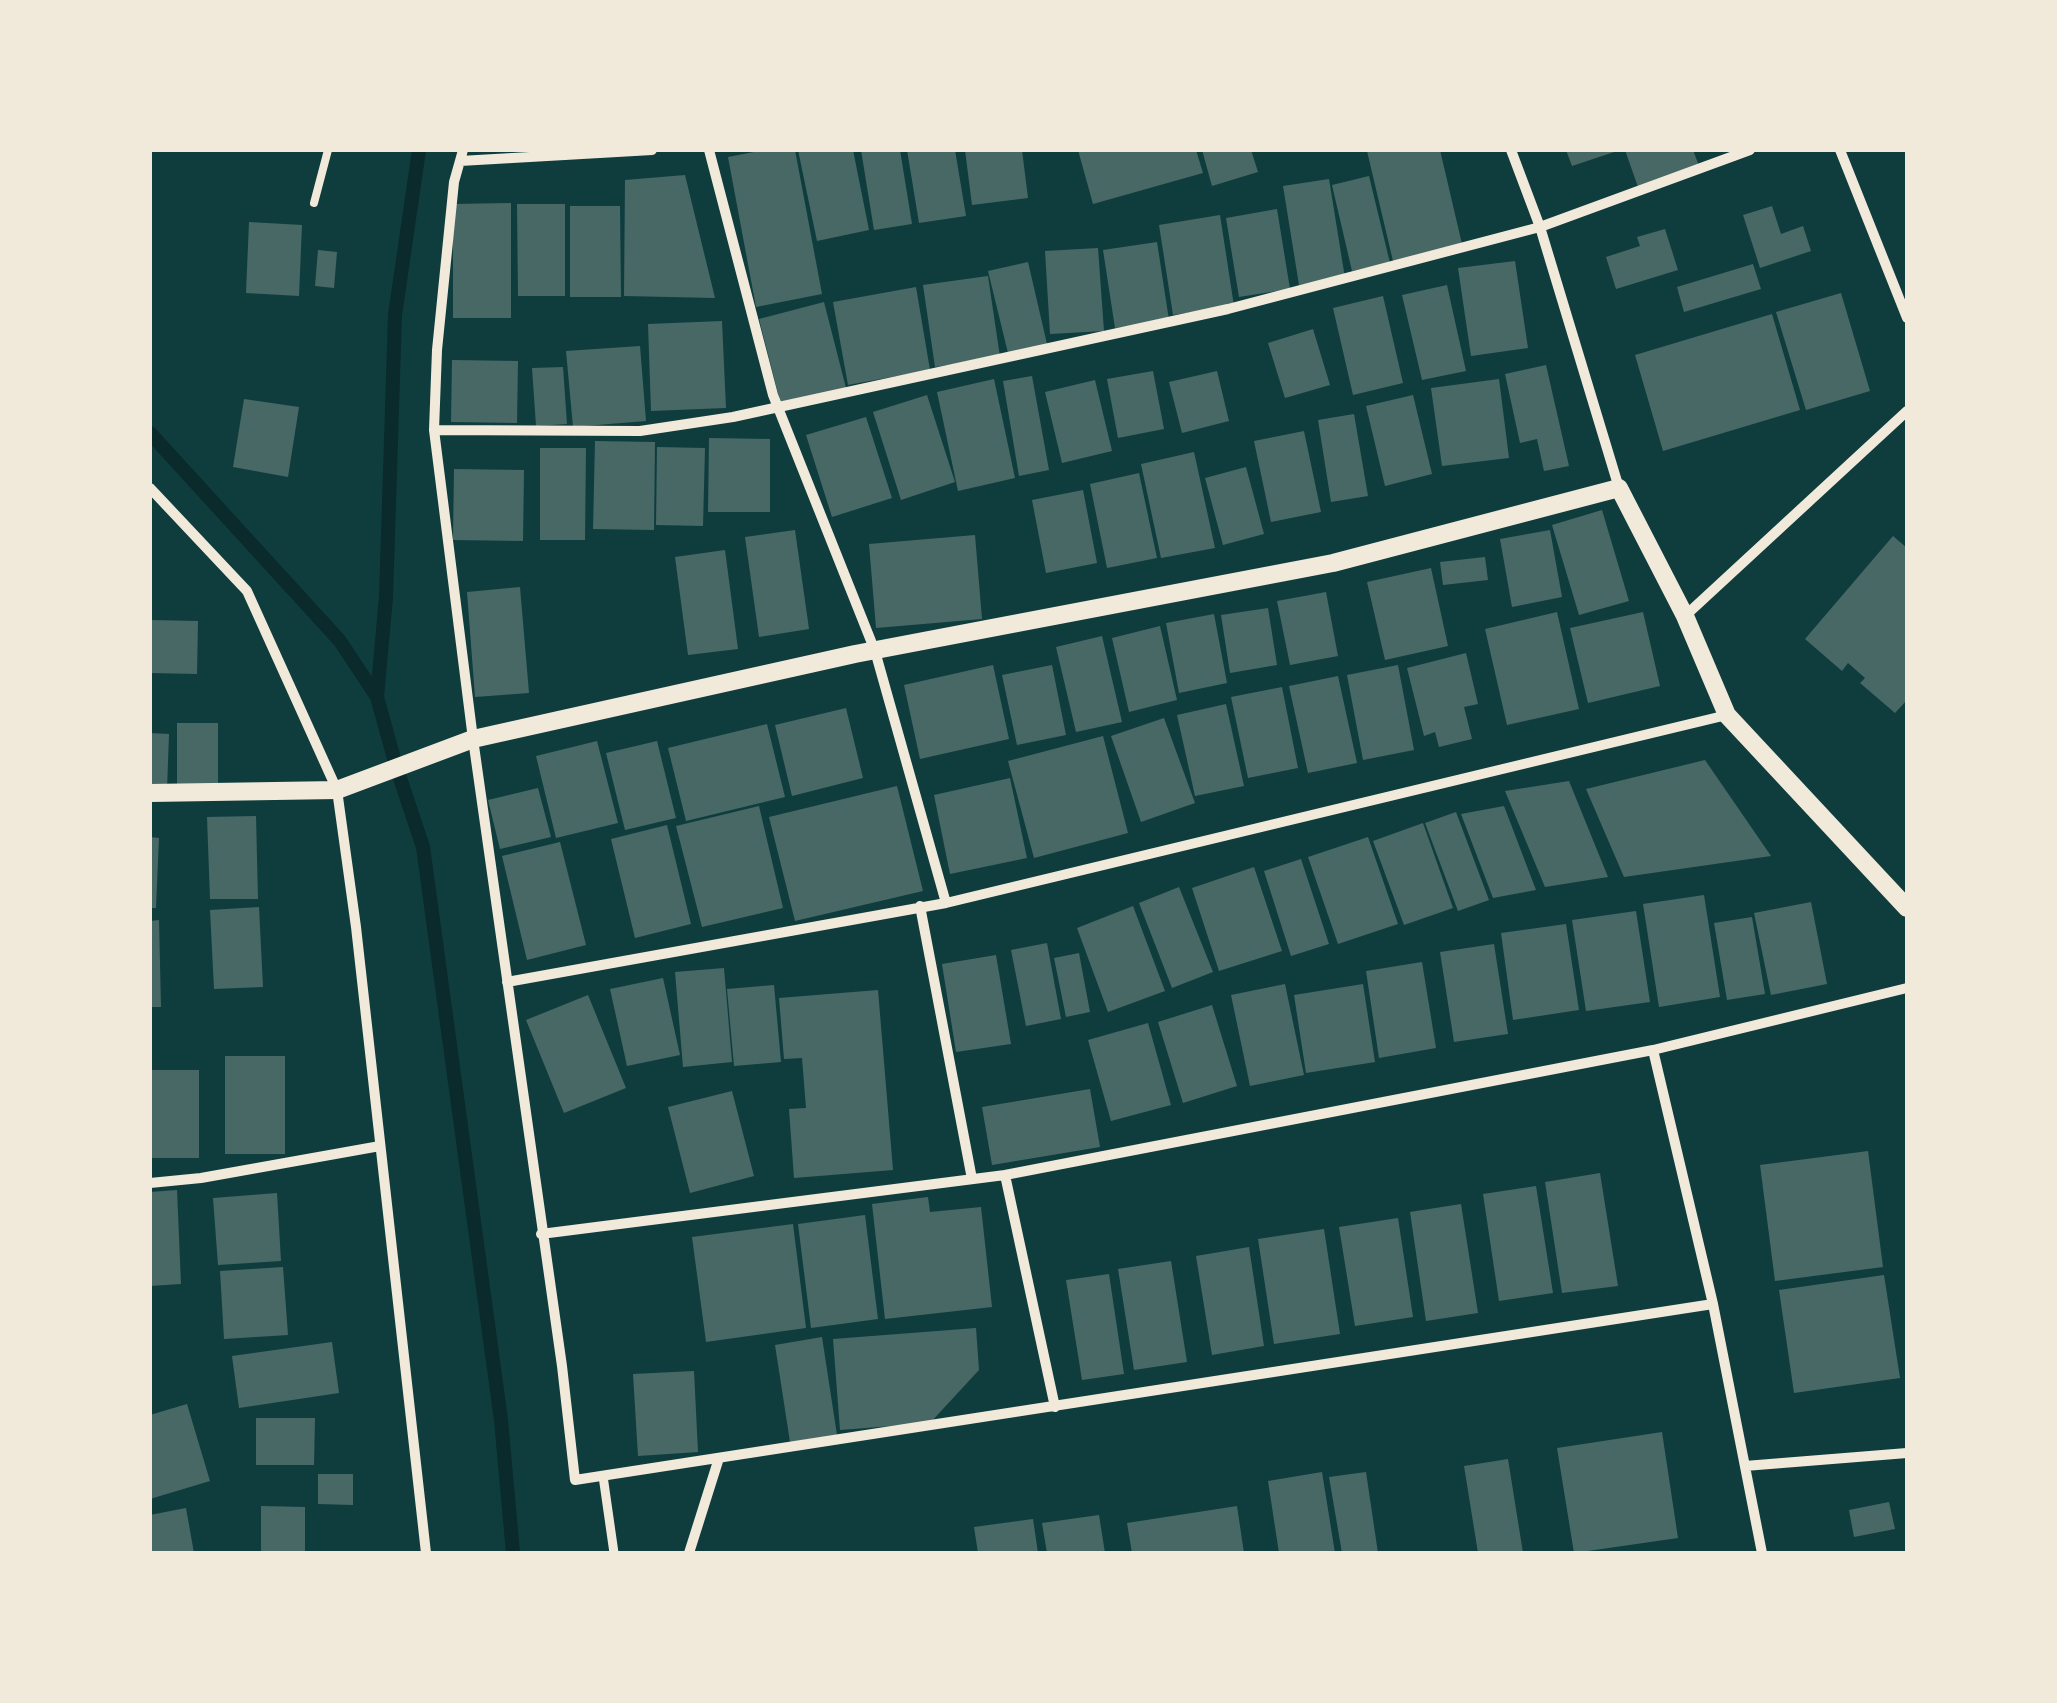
<!DOCTYPE html>
<html>
<head>
<meta charset="utf-8">
<style>
	body { margin:0 }
	#map { position:relative; width:2057px; height:1703px; overflow:hidden; background:#0f3d3e; font-family:"Sofia Sans Condensed",sans-serif }
	canvas { display:block }
	.frame { position:absolute; inset:0; border:152px solid #f1e9da; pointer-events:none }
</style>
</head>
<body>
<div id="map">
<canvas width="2057" height="1703"></canvas>
<div class="frame"></div>
</div>
<script>
const ctx = document.querySelector('canvas').getContext('2d');
ctx.lineJoin = 'round';
const shape = rows => new Path2D(rows.map(r => 'M' + r).join(''));
function strokePath(path, color, width, dash) { ctx.strokeStyle = color; ctx.lineWidth = width; ctx.lineCap = dash ? 'butt' : 'round'; ctx.setLineDash(dash || []); ctx.stroke(path); }
function paint(path, color) { ctx.fillStyle = color; ctx.fill(path, 'evenodd'); }
const stream = shape([
	[150,433,340,641,377,697,396,766,423,847,501,1420,513,1553],
	[377,697,386,597,395,315,419,150]
]);
const building = shape([
	[764,150,795,150,822,294,756,307,728,157],
	[798,150,853,150,869,230,817,241],
	[861,150,900,150,912,224,874,230],
	[907,150,955,150,966,216,919,223],
	[965,150,1022,150,1028,198,972,205],
	[1078,150,1196,150,1203,173,1093,204],
	[1202,150,1251,150,1258,172,1212,186],
	[1440,150,1462,244,1393,261,1367,151],
	[1566,150,1617,150,1617,151,1572,166],
	[1625,150,1693,150,1699,166,1638,187],
	[685,175,715,298,624,296,625,180],
	[1369,176,1390,263,1352,271,1332,185],
	[1329,179,1345,278,1299,285,1283,186],
	[511,203,511,318,453,318,453,204],
	[517,204,565,204,565,296,518,296],
	[570,206,620,206,621,297,570,297],
	[1772,206,1781,234,1803,226,1811,251,1760,268,1743,215],
	[1277,209,1290,289,1239,297,1226,218],
	[1220,215,1234,306,1173,315,1159,225],
	[249,222,302,225,299,296,246,293],
	[1665,229,1678,270,1616,289,1606,257,1640,246,1637,237],
	[1157,242,1169,320,1115,328,1103,250],
	[1098,248,1104,331,1050,334,1045,251],
	[318,250,337,252,334,288,315,286],
	[1515,261,1528,348,1471,356,1458,268],
	[1028,262,1047,344,1008,353,988,271],
	[1753,264,1761,289,1684,312,1677,287],
	[988,276,1000,357,935,367,923,285],
	[1447,285,1466,371,1422,380,1402,295],
	[916,287,930,370,848,385,833,302],
	[1841,293,1870,391,1806,410,1776,312],
	[1383,296,1403,383,1353,395,1333,308],
	[824,302,846,388,781,405,759,319],
	[1772,314,1800,410,1663,451,1635,355],
	[722,321,726,408,651,411,648,324],
	[1313,329,1330,385,1285,398,1268,343],
	[640,346,646,421,573,427,566,351],
	[452,360,518,361,517,423,451,422],
	[1546,365,1569,466,1544,471,1537,439,1520,443,1505,374],
	[563,367,567,424,536,426,532,368],
	[1153,371,1164,429,1118,438,1107,379],
	[1217,371,1229,421,1182,433,1169,382],
	[1032,376,1049,470,1019,476,1003,381],
	[994,379,1015,478,958,491,937,392],
	[1499,379,1509,458,1442,466,1431,388],
	[1095,380,1112,451,1062,463,1045,392],
	[927,395,955,482,901,500,873,412],
	[1413,395,1432,474,1385,486,1366,406],
	[244,399,299,407,288,477,233,467],
	[1354,414,1368,496,1331,502,1318,420],
	[866,417,892,498,832,517,806,435],
	[1304,431,1321,512,1271,522,1254,441],
	[709,438,770,439,770,512,708,512],
	[595,441,655,442,654,530,593,529],
	[657,447,705,448,703,526,656,525],
	[540,448,586,448,585,540,540,540],
	[1194,452,1215,548,1161,558,1141,464],
	[1246,467,1264,534,1223,545,1205,478],
	[454,469,524,470,523,541,453,540],
	[1139,473,1157,558,1107,568,1090,484],
	[1083,490,1097,563,1046,573,1032,500],
	[1602,510,1629,601,1579,615,1552,525],
	[795,530,809,629,759,637,745,537],
	[1550,530,1562,597,1512,607,1500,539],
	[975,535,982,619,876,628,869,544],
	[1893,536,1907,548,1907,700,1895,713,1860,683,1865,678,1848,663,1842,671,1805,639],
	[725,550,738,649,688,655,675,557],
	[1485,557,1488,580,1443,585,1440,562],
	[1431,568,1448,646,1385,660,1367,582],
	[520,587,529,693,475,697,467,592],
	[1326,592,1338,656,1290,665,1277,601],
	[1268,608,1277,665,1230,673,1221,615],
	[1557,612,1579,709,1507,725,1485,629],
	[1643,612,1660,686,1588,703,1570,628],
	[1214,614,1227,683,1179,693,1166,623],
	[150,620,198,621,197,674,150,673],
	[1160,626,1177,700,1129,712,1112,638],
	[1102,636,1122,722,1076,732,1056,647],
	[1466,653,1478,704,1464,707,1472,739,1439,747,1435,732,1424,736,1407,668],
	[993,665,1009,739,920,759,904,685],
	[1052,665,1066,735,1017,745,1002,675],
	[1398,665,1414,750,1363,760,1347,675],
	[1338,676,1357,763,1308,773,1289,686],
	[1282,687,1298,768,1248,778,1231,697],
	[1226,704,1244,786,1195,796,1177,715],
	[846,708,863,778,792,796,775,725],
	[1164,718,1195,803,1141,822,1111,736],
	[177,723,218,723,218,788,177,788],
	[767,724,785,797,686,821,668,748],
	[150,733,169,734,167,789,150,788],
	[1103,736,1128,833,1034,858,1008,761],
	[597,741,618,823,556,838,536,756],
	[657,741,676,818,625,830,606,753],
	[1705,760,1771,856,1624,877,1586,789],
	[1010,778,1027,858,950,874,934,795],
	[1569,781,1608,877,1545,887,1505,791],
	[897,786,923,891,795,921,769,817],
	[538,788,551,837,500,849,488,800],
	[759,806,783,908,702,927,676,826],
	[1504,806,1536,890,1493,898,1461,814],
	[1456,812,1489,900,1458,911,1425,823],
	[256,816,258,899,210,899,207,817],
	[1423,823,1453,908,1404,925,1373,841],
	[667,825,691,924,635,938,611,839],
	[150,837,159,838,156,908,150,908],
	[1368,837,1398,924,1338,944,1308,857],
	[560,842,586,945,527,960,502,856],
	[1301,859,1329,944,1291,956,1264,871],
	[1254,867,1282,951,1219,971,1192,888],
	[1179,887,1213,972,1172,988,1139,903],
	[1704,895,1720,997,1659,1007,1643,904],
	[1811,902,1827,984,1771,995,1754,913],
	[1133,906,1165,991,1108,1012,1077,928],
	[259,907,263,987,214,989,210,910],
	[1636,911,1650,1002,1586,1011,1572,920],
	[1752,917,1765,994,1727,1000,1714,923],
	[159,920,161,1007,150,1007,150,921],
	[1566,924,1579,1010,1513,1020,1501,933],
	[1047,943,1061,1019,1026,1026,1011,950],
	[1494,944,1508,1034,1454,1042,1440,952],
	[1079,953,1090,1012,1066,1017,1054,958],
	[996,955,1011,1044,956,1052,942,964],
	[1422,962,1436,1048,1379,1058,1366,971],
	[724,968,732,1062,683,1067,675,972],
	[663,978,680,1055,627,1066,610,989],
	[1285,984,1304,1075,1250,1086,1231,995],
	[1363,984,1375,1062,1306,1073,1294,995],
	[774,985,781,1062,734,1066,727,989],
	[878,990,893,1170,794,1178,789,1109,806,1108,802,1058,784,1059,779,998],
	[588,995,626,1088,564,1113,526,1020],
	[1212,1005,1237,1086,1183,1103,1158,1022],
	[1148,1023,1171,1105,1111,1121,1088,1040],
	[225,1056,285,1056,285,1154,225,1154],
	[150,1070,199,1070,199,1158,150,1158],
	[1090,1089,1100,1147,992,1165,982,1107],
	[732,1091,754,1176,690,1193,668,1107],
	[1868,1151,1883,1267,1775,1281,1760,1165],
	[1600,1173,1618,1286,1562,1293,1545,1182],
	[1536,1186,1553,1293,1499,1301,1483,1194],
	[177,1190,181,1284,150,1286,150,1192],
	[277,1193,281,1261,218,1265,213,1198],
	[928,1197,930,1212,981,1207,992,1307,885,1319,872,1204],
	[1461,1204,1478,1313,1426,1321,1410,1212],
	[865,1215,878,1319,811,1328,798,1224],
	[1398,1218,1413,1317,1355,1326,1339,1227],
	[793,1224,806,1328,706,1342,692,1237],
	[1324,1229,1340,1334,1274,1344,1258,1239],
	[1249,1247,1264,1346,1212,1355,1196,1256],
	[1171,1261,1187,1362,1134,1370,1118,1269],
	[283,1267,288,1335,224,1339,220,1271],
	[1109,1274,1124,1374,1082,1380,1066,1280],
	[1884,1275,1900,1378,1794,1393,1779,1290],
	[976,1328,979,1370,930,1423,840,1430,833,1339],
	[822,1337,837,1435,790,1442,775,1345],
	[332,1342,339,1393,239,1408,232,1356],
	[694,1371,698,1452,638,1456,633,1374],
	[187,1404,210,1481,150,1499,150,1415],
	[256,1418,315,1418,314,1465,256,1465],
	[1662,1432,1678,1538,1574,1553,1557,1448],
	[1508,1459,1523,1553,1478,1553,1464,1466],
	[1322,1472,1335,1553,1279,1553,1268,1481],
	[1366,1472,1378,1553,1342,1553,1329,1477],
	[318,1474,353,1474,353,1505,318,1504],
	[1889,1502,1895,1529,1854,1537,1849,1510],
	[261,1506,305,1507,305,1553,261,1553],
	[1237,1506,1244,1553,1132,1553,1127,1523],
	[186,1508,194,1553,150,1553,150,1515],
	[1099,1515,1105,1553,1047,1553,1042,1523],
	[1033,1519,1038,1553,978,1553,974,1527]
]);
const service = shape([
	[314,203,328,150]
]);
const pedestrian = shape([
	[603,1476,614,1553]
]);
const minor = shape([
	[463,150,454,182,437,350,434,430,473,739,562,1366,575,1480,1713,1304,1653,1050,1907,988],
	[709,150,773,395,875,651,946,903,1727,715],
	[1511,150,1540,227,1619,488],
	[1840,150,1907,318],
	[460,161,652,150],
	[434,430,640,431,733,417,1228,309,1540,227,1750,150],
	[150,488,247,591,337,790,356,927,426,1553],
	[1685,616,1907,411],
	[920,906,972,1179],
	[507,982,946,903],
	[1005,1175,1055,1407],
	[150,1183,201,1178,380,1146],
	[541,1234,1005,1175,1653,1050],
	[1713,1304,1762,1553],
	[1745,1466,1907,1453],
	[689,1553,719,1458]
]);
const tertiary = shape([
	[150,793,337,790,473,739,855,654,1333,563,1619,488,1685,616,1727,715,1907,908]
]);
strokePath(stream, '#0a2a2b', 14);
paint(building, '#486865');
strokePath(service, '#f1e9da', 8);
strokePath(pedestrian, '#f1e9da', 9);
strokePath(minor, '#f1e9da', 10);
strokePath(tertiary, '#f1e9da', 18);
</script>
</body>
</html>
